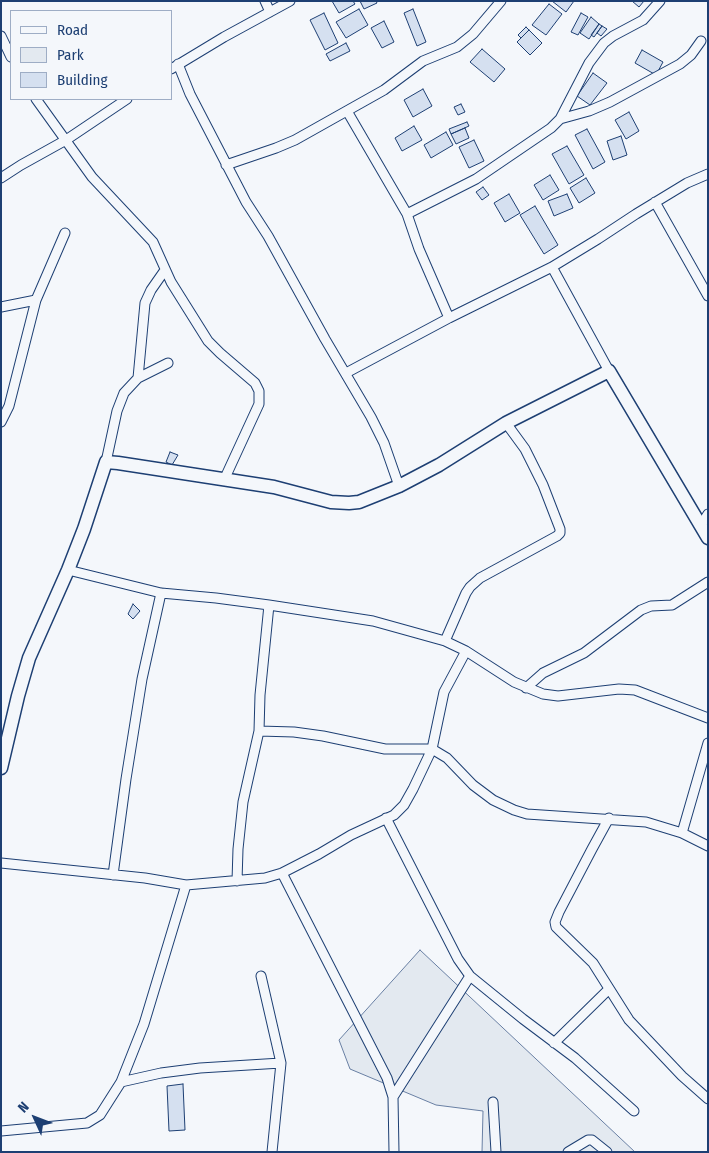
<!DOCTYPE html>
<html>
<head>
<meta charset="utf-8">
<style>
	body { margin:0 }
	#map { position:relative; width:709px; height:1153px; overflow:hidden; background:#f4f7fb; font-family:"Fira Sans Condensed",sans-serif }
	canvas { display:block }
	.frame { position:absolute; inset:0; border:2px solid #1d3f73; pointer-events:none }
	.legend { position:absolute; left:10px; top:10px; width:162px; height:90px; box-sizing:border-box; background:#f4f7fb; border:1px solid #9eadc5; margin:0; padding:6px 9px; list-style:none; font-size:15px; color:#1d3f73 }
	.legend li { display:flex; align-items:center; gap:10px; height:25px }
	.legend b { width:25px; border:1px solid #9eadc5 }
	.north { position:absolute; left:10px; top:1093px; width:50px; height:50px; -webkit-text-stroke:4px #f4f7fb; paint-order:stroke; rotate:313deg; font-size:14px; font-weight:700; line-height:20px; text-align:center; color:#1d3f73 }
	.north::after { content:''; display:block; margin:auto; width:18px; height:22px; background:#1d3f73; clip-path:polygon(50% 0,100% 100%,50% 72%,0 100%) }
</style>
</head>
<body>
<div id="map">
<canvas width="709" height="1153"></canvas>
<div class="frame"></div>
<ul class="legend">
<li><b style="height:6px;background:#f4f7fb"></b>Road</li>
<li><b style="height:14px;background:#e3e9f0"></b>Park</li>
<li><b style="height:14px;background:#d5e0f0"></b>Building</li>
</ul>
<div class="north">N</div>
</div>
<script>
const ctx = document.querySelector('canvas').getContext('2d');
ctx.lineJoin = 'round';
function paint(path, color) { ctx.fillStyle = color; ctx.fill(path, 'evenodd'); }
const shape = rows => new Path2D(rows.map(r => 'M' + r).join(''));
function strokePath(path, color, width, dash) { ctx.strokeStyle = color; ctx.lineWidth = width; ctx.lineCap = dash ? 'butt' : 'round'; ctx.setLineDash(dash || []); ctx.stroke(path); }
const green = shape([
	[420,950,635,1152,482,1152,483,1111,436,1105,350,1069,339,1040,420,950]
]);
const building = shape([
	[332,1,353,1,355,4,339,13,332,1],
	[360,1,376,1,377,3,364,9,360,1],
	[552,1,574,1,566,12,552,1],
	[632,1,644,1,639,7,632,1],
	[549,4,562,14,546,35,532,25,549,4],
	[359,9,368,25,346,38,336,22,359,9],
	[413,9,426,42,417,46,404,13,413,9],
	[324,13,338,43,325,50,310,20,324,13],
	[581,13,588,17,578,35,571,32,581,13],
	[591,17,599,24,589,39,580,33,591,17],
	[384,21,394,42,382,48,371,28,384,21],
	[599,24,602,26,594,37,591,35,599,24],
	[602,26,607,29,601,36,597,33,602,26],
	[526,27,529,30,521,38,518,35,526,27],
	[529,30,542,43,530,55,517,42,529,30],
	[346,43,350,51,330,61,326,54,346,43],
	[482,49,505,69,494,82,470,62,482,49],
	[642,50,663,62,656,75,635,63,642,50],
	[593,73,607,83,590,105,577,96,593,73],
	[423,89,432,106,413,117,404,100,423,89],
	[461,104,465,112,458,115,454,107,461,104],
	[629,112,639,131,626,139,615,120,629,112],
	[467,122,469,126,451,134,449,129,467,122],
	[414,126,422,140,402,151,395,138,414,126],
	[465,128,469,138,456,144,451,134,465,128],
	[587,129,605,162,593,169,575,135,587,129],
	[446,132,453,145,431,158,424,145,446,132],
	[621,136,627,155,613,160,607,141,621,136],
	[474,140,484,161,469,168,459,147,474,140],
	[567,146,584,175,569,184,552,154,567,146],
	[550,175,559,190,543,200,534,185,550,175],
	[586,178,595,193,579,203,570,188,586,178],
	[483,187,489,195,482,200,476,192,483,187],
	[509,194,520,213,505,222,494,203,509,194],
	[567,194,573,208,554,216,548,201,567,194],
	[535,206,558,245,544,254,520,215,535,206],
	[170,452,178,455,172,465,166,462,170,452],
	[133,604,140,611,133,619,128,614,133,604],
	[183,1084,185,1130,169,1131,167,1086,183,1084]
]);
const street = shape([
	[265,1,270,12],
	[1,36,11,57],
	[178,64,190,94,246,202,268,236,325,339,371,417,384,443,399,486],
	[171,69,224,37,290,1],
	[36,99,92,177,153,242,171,282,208,341,220,353,255,383,259,391,259,404,224,480],
	[347,111,407,214,419,249,449,318],
	[560,119,589,111,610,102,680,64,691,55,701,41],
	[226,165,276,148,295,140,384,90,423,61,457,47,473,34,501,1],
	[1,178,21,165,66,140,127,99],
	[655,202,708,296],
	[407,214,476,179,551,128,560,119,589,63,604,43,613,36,643,20,660,1],
	[552,267,609,371],
	[1,307,36,300],
	[346,373,449,318,552,267,598,239,636,214,687,183,708,174],
	[138,378,145,303,151,290,165,270],
	[1,422,9,406,36,300,65,233],
	[106,462,117,411,124,393,138,378,168,363],
	[701,525,708,514],
	[68,570,161,593,216,598,269,605,373,621,445,641,466,651,514,682,543,694,558,696,619,689,635,690,708,718],
	[445,641,466,593,470,587,480,578,557,536,560,533,560,529,543,485,525,449,506,423],
	[526,688,543,673,584,653,641,610,651,606,672,605,708,582],
	[259,731,294,732,323,736,385,749,432,749,444,692,466,651],
	[386,818,458,959,470,976,523,1019,575,1058,634,1111],
	[609,818,592,849,559,912,555,922,556,927,593,963,629,1020,682,1076,708,1099],
	[682,833,708,743],
	[1,863,145,878,186,885,265,878,282,873,319,854,351,835,394,815,404,805,413,789,432,749,447,758,473,785,493,800,514,810,527,814,646,822,682,833,708,846],
	[282,873,387,1078,393,1097,394,1152],
	[113,875,126,779,142,679,161,593],
	[237,881,238,849,243,802,259,731,260,695,269,605],
	[261,976,281,1063,272,1152],
	[554,1043,609,989],
	[121,1082,161,1073,200,1068,281,1063],
	[393,1097,470,976],
	[493,1102,496,1152],
	[1,1131,87,1123,100,1115,121,1082,144,1024,186,885],
	[568,1152,588,1140,592,1140,607,1152]
]);
const secondary = shape([
	[1,768,18,696,29,658,68,570,84,529,106,462,118,463,274,487,331,502,349,503,359,502,399,486,439,465,506,423,609,371,708,538]
]);
paint(green, '#e3e9f0');
strokePath(green, '#687fa3', 1);
paint(building, '#d5e0f0');
strokePath(building, '#1d3f73', 1);
strokePath(street, '#1d3f73', 11);
strokePath(secondary, '#1d3f73', 15);
strokePath(street, '#f4f7fb', 9);
strokePath(secondary, '#f4f7fb', 12);
</script>
</body>
</html>
